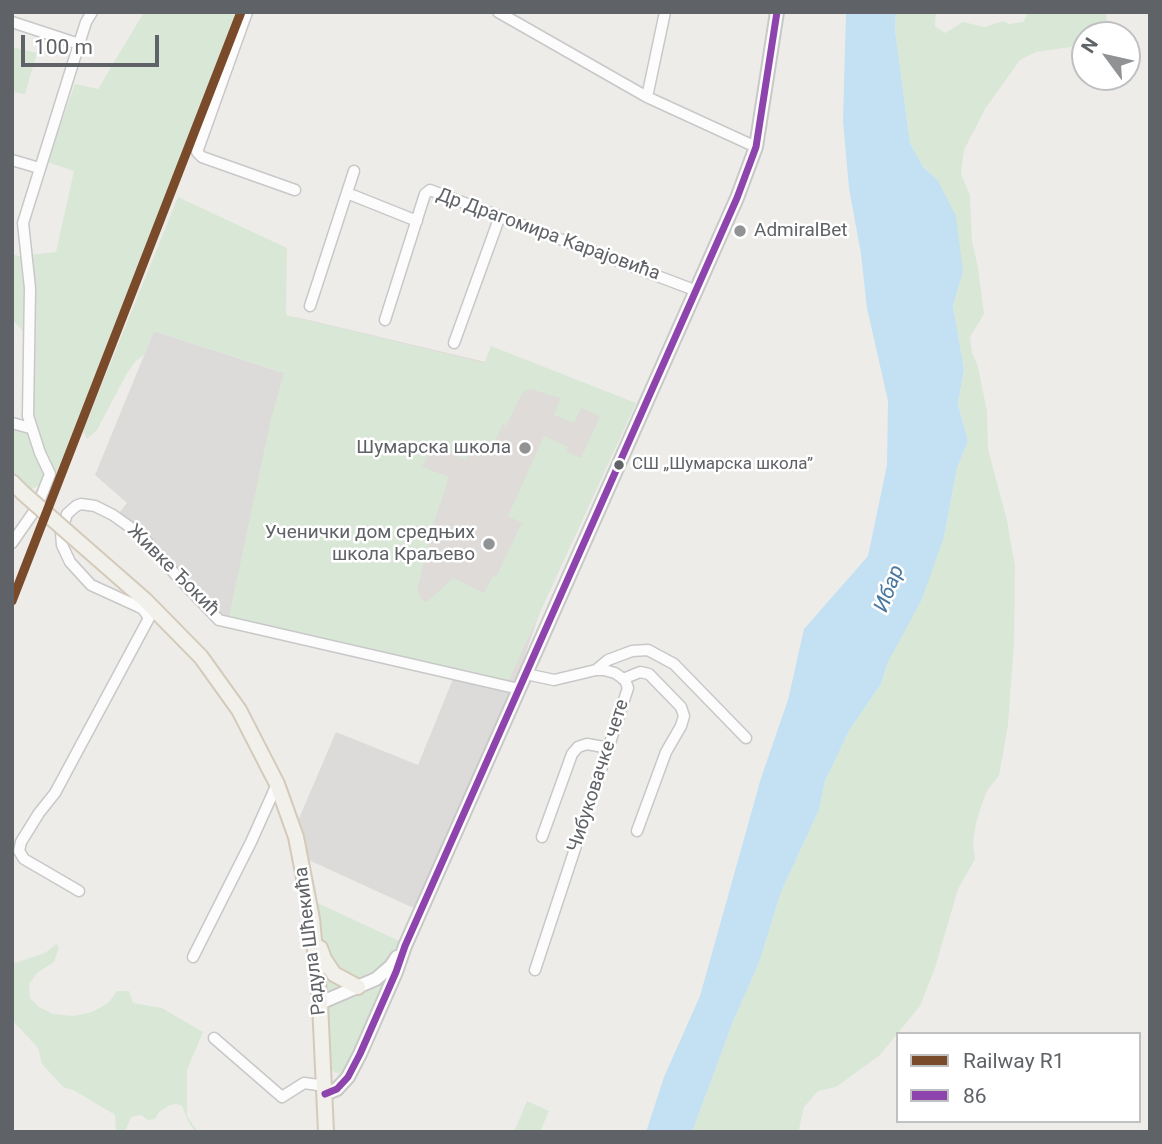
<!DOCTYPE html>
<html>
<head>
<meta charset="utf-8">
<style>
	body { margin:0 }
	#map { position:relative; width:1162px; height:1144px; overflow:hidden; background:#eeece9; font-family:Roboto,sans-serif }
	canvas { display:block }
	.frame { position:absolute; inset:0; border:14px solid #5f6266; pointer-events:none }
	.legend { position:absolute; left:896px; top:1032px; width:245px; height:91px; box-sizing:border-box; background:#fff; border:2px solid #bfc0c2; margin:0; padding:9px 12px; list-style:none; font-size:21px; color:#5f6266 }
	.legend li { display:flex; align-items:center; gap:14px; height:35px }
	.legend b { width:35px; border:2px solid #bfc0c2 }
	.north { position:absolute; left:1071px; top:21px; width:70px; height:70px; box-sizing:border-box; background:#fff; border:2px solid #bfc0c2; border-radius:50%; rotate:303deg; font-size:19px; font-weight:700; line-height:28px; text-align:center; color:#5f6266 }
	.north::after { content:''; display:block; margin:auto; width:24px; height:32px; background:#919294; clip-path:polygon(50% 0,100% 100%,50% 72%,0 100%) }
	.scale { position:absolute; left:21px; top:35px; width:138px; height:32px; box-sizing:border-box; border:4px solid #5f6266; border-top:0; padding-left:9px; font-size:21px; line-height:24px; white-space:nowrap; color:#5f6266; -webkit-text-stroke:5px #fff; paint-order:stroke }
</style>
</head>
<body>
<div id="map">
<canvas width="1162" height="1144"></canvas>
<div class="frame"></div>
<ul class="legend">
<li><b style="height:9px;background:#7a4b2a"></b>Railway R1</li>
<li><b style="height:9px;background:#8e44ad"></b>86</li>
</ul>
<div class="north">N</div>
<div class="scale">100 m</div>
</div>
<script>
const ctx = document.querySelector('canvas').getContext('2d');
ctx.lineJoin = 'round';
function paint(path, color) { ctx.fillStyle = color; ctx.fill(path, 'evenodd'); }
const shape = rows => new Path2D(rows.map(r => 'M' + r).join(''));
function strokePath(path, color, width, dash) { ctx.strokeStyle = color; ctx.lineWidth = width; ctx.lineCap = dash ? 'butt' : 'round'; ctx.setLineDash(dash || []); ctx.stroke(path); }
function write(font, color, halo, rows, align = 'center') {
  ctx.font = font + ' Roboto,sans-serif'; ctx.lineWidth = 5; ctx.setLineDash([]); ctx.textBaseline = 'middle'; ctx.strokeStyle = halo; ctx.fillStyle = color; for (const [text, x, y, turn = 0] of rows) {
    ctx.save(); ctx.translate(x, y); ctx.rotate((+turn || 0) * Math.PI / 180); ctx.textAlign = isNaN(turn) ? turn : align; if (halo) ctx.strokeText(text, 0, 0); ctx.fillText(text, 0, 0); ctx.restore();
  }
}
const industrial = shape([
	[154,331,284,373,228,622,116,517,127,503,95,475],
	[455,674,519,689,420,911,300,856,294,830,336,732,418,765]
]);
const education = shape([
	[296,317,595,388,636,403,540,612,516,682,424,666,228,622,271,419]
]);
const green = shape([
	[144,12,241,12,60,476,23,493,12,482,12,423,29,428,29,338,12,319,12,254,19,256,56,252,74,171,47,162,75,84,98,89],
	[896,12,936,12,935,26,945,33,963,22,985,27,1003,21,1009,24,1023,22,1029,12,1106,12,1108,31,1104,35,1085,35,1085,45,1036,52,1020,60,985,109,964,150,961,174,970,195,972,241,978,268,984,314,970,337,972,352,978,367,987,411,988,449,1007,520,1015,567,1014,643,1008,725,999,776,988,789,983,801,976,823,973,842,975,859,958,889,935,968,920,1006,880,1055,836,1087,818,1091,804,1107,799,1129,802,1132,692,1132,734,1019,759,963,781,892,819,810,825,781,850,729,881,684,888,662,944,537,957,468,968,441,958,404,964,369,953,306,963,272,937,179,923,167,910,143,895,30],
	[12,47,37,53,25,94,12,92],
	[178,197,287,248,286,315,484,363,491,346,636,403,507,684,228,622,271,419,284,373,154,331,144,355,135,362,126,375,97,430,87,439,83,431],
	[530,389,561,398,554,415,574,423,581,408,600,416,581,458,566,452,568,447,544,436,508,516,522,523,496,577,493,576,484,593,453,578,427,602,422,600,417,590,434,522,449,477,422,467,433,445,466,460,475,440,492,448,504,421,505,428,522,393],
	[309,899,406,944,400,963,344,1074,336,1073,330,1069],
	[56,944,59,947,54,962,37,973,29,984,30,998,39,1007,53,1014,73,1016,92,1012,108,1003,117,991,129,991,133,1003,162,1008,203,1032,187,1070,187,1116,198,1132,195,1132,188,1121,182,1106,176,1104,170,1105,159,1112,155,1119,148,1120,141,1115,131,1117,125,1132,116,1132,115,1115,75,1091,63,1087,42,1064,38,1048,12,1020,12,964,45,953],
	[527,1101,549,1111,540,1132,514,1132]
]);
const water = shape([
	[846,12,896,12,895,30,910,143,923,167,937,179,956,216,963,272,953,306,964,369,958,404,968,441,957,468,944,537,922,599,888,662,881,684,850,729,825,781,819,810,781,892,759,963,734,1019,692,1132,646,1132,664,1077,700,996,761,778,788,700,804,629,868,556,887,465,888,401,867,308,861,254,849,188,843,121]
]);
const minor = shape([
	[247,12,197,152,202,157,295,190],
	[498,12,647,97,756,147],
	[12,22,79,44],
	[647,97,665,12],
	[12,160,39,168],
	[347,193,417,221],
	[310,306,354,171],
	[385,320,425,194,430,190,697,291],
	[454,343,500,216],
	[12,423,30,428],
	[12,543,37,507,50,474,40,453,28,416,30,288,23,223,79,44,86,22,92,12],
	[596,670,608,660,632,651,648,650,674,664,746,738],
	[526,674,554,680,596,670,604,670,615,673,625,680,628,688,535,970],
	[623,679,640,672,649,674,681,707,684,716,681,726,666,752,637,831],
	[542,837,572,754,578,747,587,744,609,748],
	[79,891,24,859,19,851,21,842,39,813,55,793,149,618,143,609,137,606,91,585,70,562,62,545,61,532,67,514,76,506,81,504,95,506,113,515,141,535,175,574,219,620,519,689],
	[193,957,251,842,277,784],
	[214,1038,282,1097,304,1083,325,1086]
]);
const tertiary = shape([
	[320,1003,376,979,391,966,397,957],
	[325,1094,337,1089,348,1077,360,1054,396,972,405,946,737,198,756,147,777,12]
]);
const primary = shape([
	[12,482,23,493],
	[73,537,145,600,201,657,239,710,277,784,296,837,312,919,320,1003,326,1132],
	[320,948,324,959,334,974,358,987]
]);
const primaryBridge = shape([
	[23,493,73,537]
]);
const bus1 = shape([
	[325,1094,337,1089,348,1077,360,1054,396,972,405,946,737,198,756,147,777,12]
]);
const rail1 = shape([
	[12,601,241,12]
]);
const markers = [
	[740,231,7,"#919294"],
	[525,448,7,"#919294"],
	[619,465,6,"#5f6266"],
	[489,544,7,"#919294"]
];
const busNames = [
	["СШ „Шумарска школа”",632,465]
];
const poiNames = [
	["AdmiralBet",754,231,"left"],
	["Шумарска школа",511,448],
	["Ученички дом средњих",475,533],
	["школа Краљево",475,555]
];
const streetNames = [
	["Др Драгомира Карајовића",548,235,20],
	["Живке Ђокић",173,571,45],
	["Чибуковачке чете",599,776,-72],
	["Радула Шћекића",311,941,-97]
];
const waterNames = [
	["Ибар",890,589,-69]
];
paint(industrial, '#dddbda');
paint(education, '#dedbd8');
paint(green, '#d9e8d6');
paint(water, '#c3e1f3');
strokePath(minor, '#c8c8c9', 13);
strokePath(tertiary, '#c8c8c9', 16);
strokePath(primary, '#d3caba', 18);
strokePath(minor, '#fcfcfc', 10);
strokePath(tertiary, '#fcfcfc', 12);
strokePath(primary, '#f2f0ea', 14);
strokePath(primaryBridge, '#d3caba', 18, []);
strokePath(primaryBridge, '#f2f0ea', 14);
strokePath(bus1, '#8e44ad', 7);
strokePath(rail1, '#7a4b2a', 9);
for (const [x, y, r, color] of markers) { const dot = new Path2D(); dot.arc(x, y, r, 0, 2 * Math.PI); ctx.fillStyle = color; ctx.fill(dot); strokePath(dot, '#fff', 2.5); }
write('17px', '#5f6266', '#fff', busNames, 'left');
write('19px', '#5f6266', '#fff', poiNames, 'right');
write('19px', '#5f6266', '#fff', streetNames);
write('italic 21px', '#4a78a0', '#fff', waterNames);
</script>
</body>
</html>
